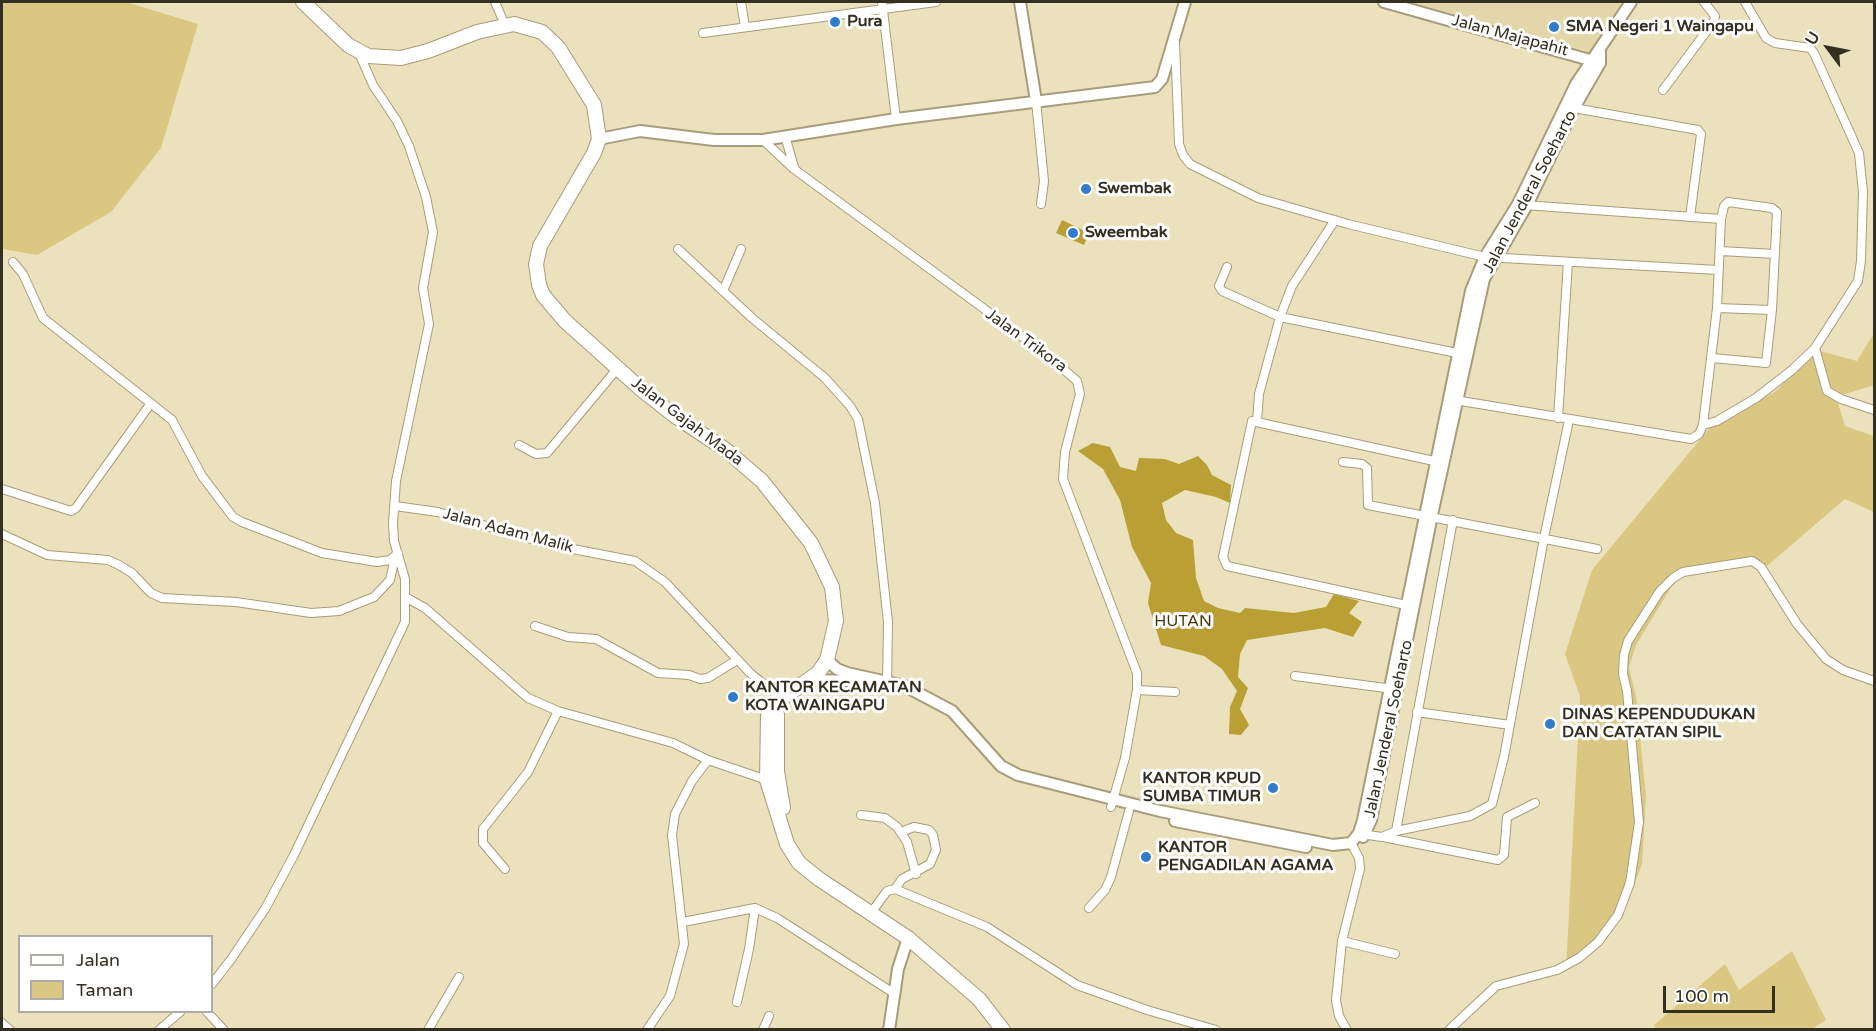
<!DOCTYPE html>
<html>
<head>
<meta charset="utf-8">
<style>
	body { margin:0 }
	#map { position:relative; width:1876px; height:1031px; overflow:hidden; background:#ebe2bd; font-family:"Varela Round",sans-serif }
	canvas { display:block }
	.frame { position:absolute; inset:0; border:3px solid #332f21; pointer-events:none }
	.legend { position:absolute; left:18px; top:935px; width:195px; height:78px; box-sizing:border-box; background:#fff; border:2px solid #adaca6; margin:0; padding:8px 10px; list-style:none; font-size:18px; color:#332f21 }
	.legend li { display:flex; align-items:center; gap:12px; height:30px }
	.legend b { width:30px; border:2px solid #adaca6 }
	.north { position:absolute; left:1798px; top:18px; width:60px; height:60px; -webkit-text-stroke:4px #fff; paint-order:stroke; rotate:302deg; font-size:16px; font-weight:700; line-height:24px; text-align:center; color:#332f21 }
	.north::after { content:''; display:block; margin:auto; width:21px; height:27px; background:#332f21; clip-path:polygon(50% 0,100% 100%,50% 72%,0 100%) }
	.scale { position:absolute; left:1663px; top:986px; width:112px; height:27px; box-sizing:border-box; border:3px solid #332f21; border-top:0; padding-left:8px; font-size:18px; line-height:21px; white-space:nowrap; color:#332f21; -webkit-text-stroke:4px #fff; paint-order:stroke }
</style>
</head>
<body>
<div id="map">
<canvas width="1876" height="1031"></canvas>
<div class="frame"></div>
<ul class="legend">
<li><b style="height:8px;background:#fff"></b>Jalan</li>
<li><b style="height:16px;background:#dac882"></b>Taman</li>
</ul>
<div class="north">U</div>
<div class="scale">100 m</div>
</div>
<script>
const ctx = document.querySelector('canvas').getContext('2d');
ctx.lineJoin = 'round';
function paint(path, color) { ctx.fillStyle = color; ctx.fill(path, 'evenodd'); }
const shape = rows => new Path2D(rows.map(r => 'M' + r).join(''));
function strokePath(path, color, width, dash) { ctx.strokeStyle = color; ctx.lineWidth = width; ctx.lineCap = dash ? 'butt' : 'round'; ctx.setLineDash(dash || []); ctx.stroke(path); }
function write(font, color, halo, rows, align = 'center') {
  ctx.font = font + ' "Varela Round",sans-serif'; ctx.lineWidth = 6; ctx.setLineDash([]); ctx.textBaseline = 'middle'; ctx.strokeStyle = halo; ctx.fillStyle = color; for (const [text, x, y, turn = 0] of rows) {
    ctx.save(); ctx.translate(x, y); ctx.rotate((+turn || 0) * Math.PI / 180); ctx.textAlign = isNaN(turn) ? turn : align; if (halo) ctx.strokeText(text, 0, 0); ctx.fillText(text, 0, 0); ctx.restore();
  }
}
const built = shape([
	[1410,2,1624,2,1591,52]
]);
const green = shape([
	[2,2,126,2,198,24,161,148,111,212,37,255,2,249],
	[1874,333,1874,385,1836,397,1845,426,1874,436,1874,512,1845,499,1767,566,1751,559,1683,574,1675,581,1636,645,1629,667,1636,697,1646,796,1642,864,1623,914,1595,949,1566,970,1580,696,1565,654,1592,570,1712,425,1775,392,1816,350,1857,361],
	[1792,951,1826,1020,1812,1029,1657,1030,1654,1025,1725,964,1739,990]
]);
const forest = shape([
	[1062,220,1089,233,1084,245,1056,233],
	[1093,443,1110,447,1120,467,1136,471,1139,458,1165,459,1179,464,1198,456,1207,465,1212,475,1231,485,1230,503,1216,497,1185,490,1162,503,1166,520,1176,533,1193,540,1196,578,1204,601,1218,608,1240,613,1245,608,1294,613,1326,607,1334,594,1359,601,1349,613,1362,622,1353,637,1325,628,1247,640,1240,654,1238,677,1248,688,1240,709,1249,725,1241,735,1229,734,1230,707,1237,691,1222,669,1204,656,1161,645,1148,603,1151,583,1132,547,1120,500,1103,469,1078,451]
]);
const street = shape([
	[495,2,505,25],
	[741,2,745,27],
	[882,2,896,119],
	[703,33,936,2],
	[1175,43,1179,144,1183,155,1190,164,1258,198,1348,224,1485,257,1718,270],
	[1663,90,1714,21,1715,16,1704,2],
	[1036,101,1044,181,1041,204],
	[1574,108,1698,130,1701,134,1690,217],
	[785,136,794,167],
	[763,140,794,169,1047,355,1077,381,1080,394,1065,452,1063,479,1137,673,1137,690,1125,758,1111,807],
	[1335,220,1292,286,1280,317,1457,353],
	[678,249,752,318,825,378,850,406,858,419,875,503,888,622,887,685],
	[1720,251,1775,254],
	[13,262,23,274,43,318,172,420,202,476,233,517,242,522,322,553,377,562,390,560,398,553],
	[1227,267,1219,286,1222,291,1280,317,1259,394,1257,422],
	[723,291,741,249],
	[1717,308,1772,310],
	[1815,348,1827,391,1841,399,1874,410],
	[1712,358,1766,363,1772,310,1777,212,1772,208,1728,202,1724,206,1721,219],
	[1455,400,1691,439,1699,434,1703,425,1717,308,1721,219,1524,205],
	[1558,418,1568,262],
	[1703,425,1717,421,1756,398,1792,370,1815,348,1858,281,1861,261,1863,192,1859,153,1814,53,1810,48,1775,43,1766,38,1745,2],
	[519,445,536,454,547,453,617,369],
	[1343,462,1362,464,1367,468,1368,505,1597,549],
	[2,489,71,511,76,508,151,403],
	[395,506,438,512,552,545,635,561,665,582,750,673,781,698],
	[2,534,47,555,108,560,119,565,132,573,151,593,162,598,236,602,311,613,339,611,374,597,390,580,395,557],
	[405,597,425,608,528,698,558,711,673,743,708,760,767,780],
	[1406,605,1227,566,1223,557,1252,421,1434,461],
	[535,626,568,637,596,639,658,673,689,675,700,679,708,678,737,660],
	[1295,676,1393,689],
	[1137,690,1175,692],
	[1417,712,1510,725],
	[861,815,885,818,897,827,907,842,916,874],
	[1396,831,1453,520],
	[1361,834,1382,837,1396,831,1470,816,1492,804,1504,757,1544,538,1569,420],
	[1383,837,1498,860,1504,855,1507,817,1535,803],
	[505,869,483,843,483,829,528,772,558,711],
	[895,889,902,879,930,864,936,850,933,835,929,830,914,827,901,832],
	[1089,908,1105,890,1111,877,1129,811],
	[871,913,887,891,895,889,987,927,1077,985,1147,1010,1216,1030],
	[683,922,755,908,777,918,895,994],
	[1342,941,1395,954],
	[212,984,232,958,265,909,294,855,405,622,405,579,394,541,393,523,396,481,429,324,423,288,433,232,426,197,409,146,397,121,373,85,359,53],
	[737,1002,749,949,755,908],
	[207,1012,224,1030],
	[2,1023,10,1030],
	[159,1030,180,1012],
	[428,1030,459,977],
	[647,1030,670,996,684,944,672,835,675,814,692,781,708,760],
	[763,1030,769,1016],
	[1347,1030,1339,1016,1336,1000,1342,941,1360,869,1359,858,1351,843],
	[1449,1030,1496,986,1557,970,1579,958,1598,942,1618,915,1630,883,1639,822,1627,691,1623,674,1624,655,1628,641,1660,591,1673,578,1683,572,1752,561,1761,567,1797,624,1826,659,1843,670,1874,681]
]);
const secondary = shape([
	[1020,2,1036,101],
	[1384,2,1597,62],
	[599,139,640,131,714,140,763,140,896,119,1155,87,1162,79,1185,2],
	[827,660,837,669,847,673,905,686,952,711,1001,766,1018,775,1160,811,1333,845,1351,843,1359,833,1363,820,1471,291,1485,257,1518,204,1576,84,1631,2],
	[810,680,857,681],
	[1175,821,1306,847],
	[1363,837,1371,820,1432,515,1484,279,1527,205,1574,108,1600,63,1600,52],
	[889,1030,898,969,908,938]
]);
const highway = shape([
	[303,2,348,45,368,56,401,58,428,51,477,32,514,24,542,32,558,47,594,105,599,139,594,153,540,246,536,264,539,285,543,295,565,321,642,390,675,416,726,450,762,481,811,543,832,587,836,621,827,660,818,673,776,703,768,716,767,780,787,844,799,863,819,879,908,938,979,999,1003,1030],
	[777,714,777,771,783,808]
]);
const markers = [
	[835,22,6,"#307ccc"],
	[1554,27,6,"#307ccc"],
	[1086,189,6,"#307ccc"],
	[1073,233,6,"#307ccc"],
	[733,697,6,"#307ccc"],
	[1550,724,6,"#307ccc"],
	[1273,788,6,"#307ccc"],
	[1146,857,6,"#307ccc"]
];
const poiNames = [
	["Pura",847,22],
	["SMA Negeri 1 Waingapu",1566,27],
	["Swembak",1098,189],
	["Sweembak",1085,233],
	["KANTOR KECAMATAN",745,688],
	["KOTA WAINGAPU",745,706],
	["DINAS KEPENDUDUKAN",1562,715],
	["DAN CATATAN SIPIL",1562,733],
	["KANTOR KPUD",1261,779,"right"],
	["SUMBA TIMUR",1261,797,"right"],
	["KANTOR",1158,848],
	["PENGADILAN AGAMA",1158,866]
];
const streetNames = [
	["Jalan Majapahit",1510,36,15],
	["Jalan Jenderal Soeharto",1530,192,-62],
	["Jalan Trikora",1026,341,36],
	["Jalan Gajah Mada",687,422,37],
	["Jalan Adam Malik",508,531,15],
	["Jalan Jenderal Soeharto",1389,729,-78]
];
const parkNames = [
	["HUTAN",1183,622]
];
paint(built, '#e2d6aa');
paint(green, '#dac882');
paint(forest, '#b99f34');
strokePath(street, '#a79d7b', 10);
strokePath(secondary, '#a79d7b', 14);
strokePath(highway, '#a79d7b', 16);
strokePath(street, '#fff', 8);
strokePath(secondary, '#fff', 10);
strokePath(highway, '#fff', 14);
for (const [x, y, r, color] of markers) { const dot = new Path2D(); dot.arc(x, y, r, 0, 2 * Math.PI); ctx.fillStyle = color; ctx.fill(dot); strokePath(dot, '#fff', 2); }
write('bold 16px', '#332f21', '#fff', poiNames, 'left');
write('16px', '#332f21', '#fff', streetNames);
write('16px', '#413609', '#fff', parkNames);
</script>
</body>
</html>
